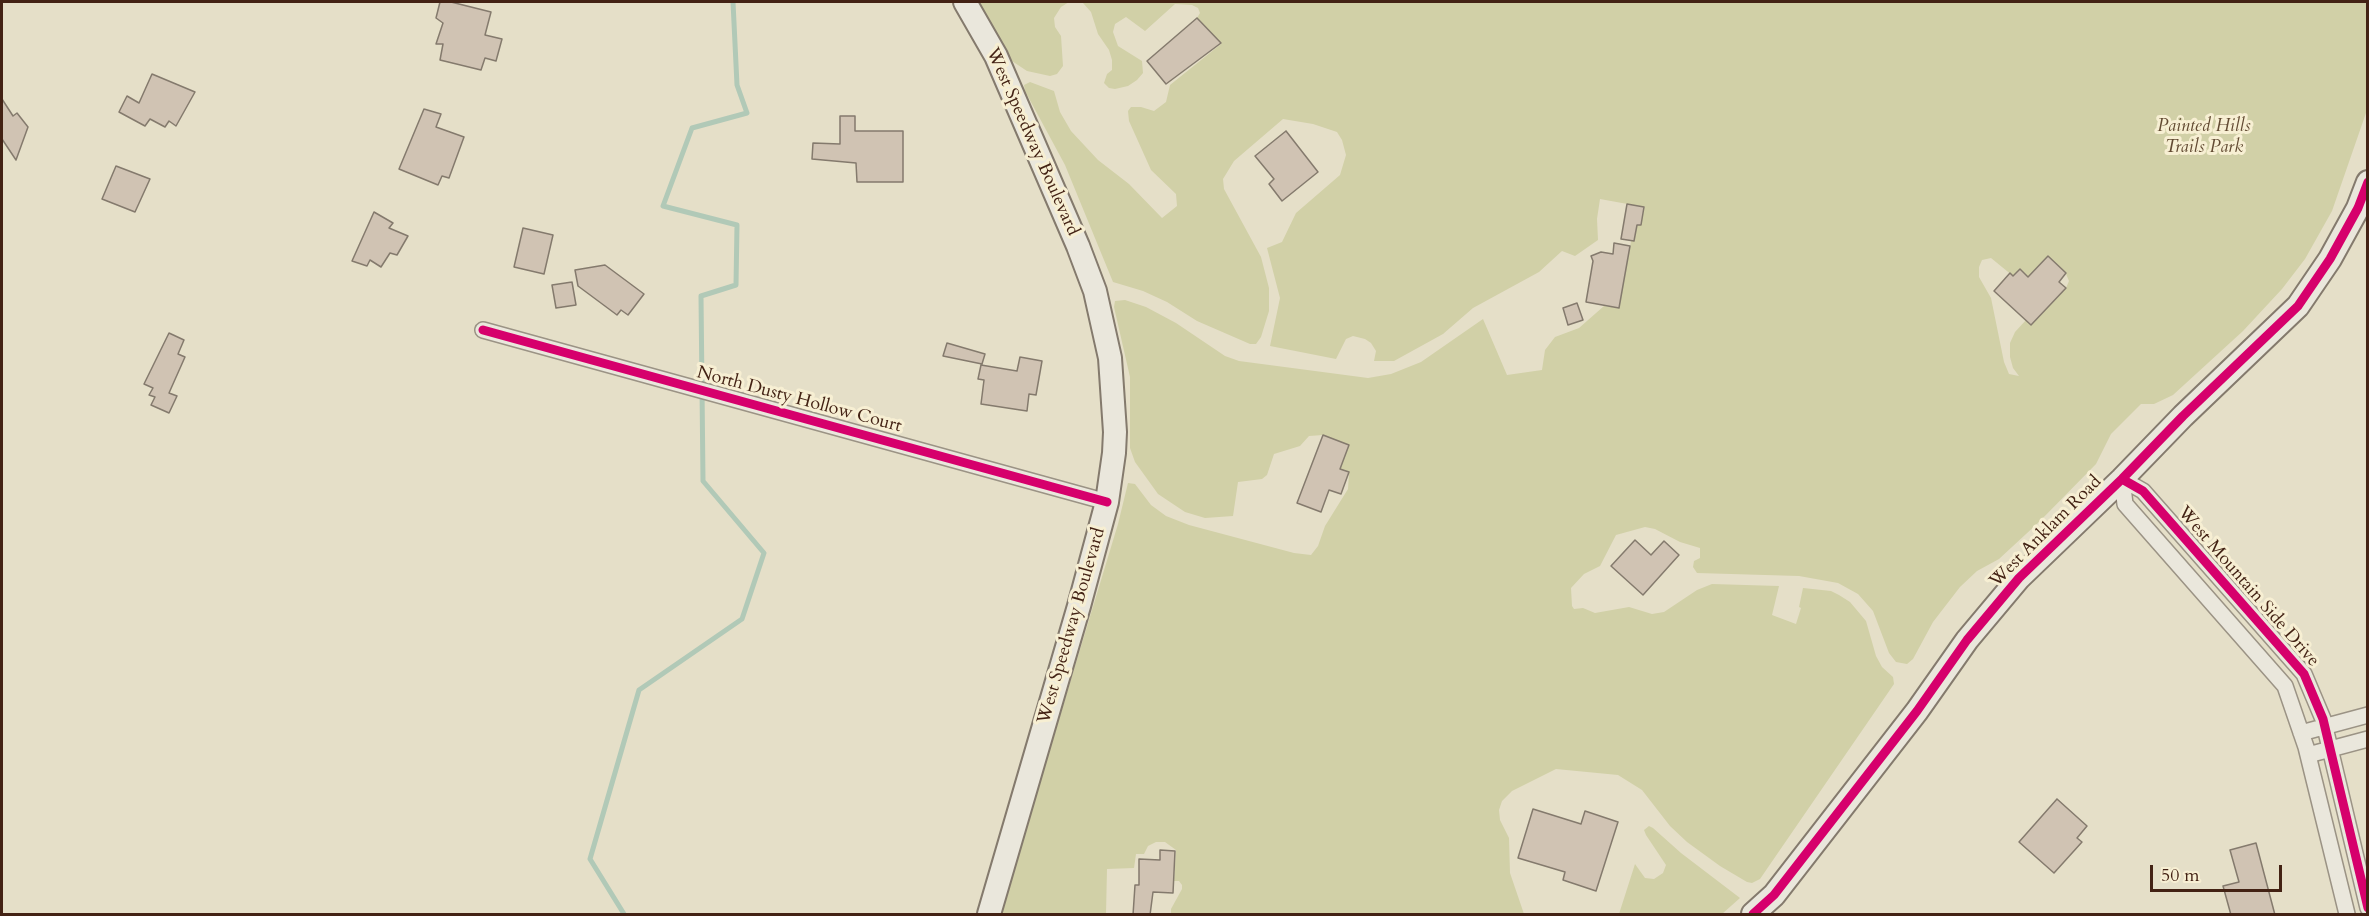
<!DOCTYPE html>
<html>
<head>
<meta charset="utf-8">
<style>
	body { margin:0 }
	#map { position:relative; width:2369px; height:916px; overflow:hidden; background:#e5dfc8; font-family:Cardo,serif }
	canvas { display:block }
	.frame { position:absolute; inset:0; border:3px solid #432214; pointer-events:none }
	.scale { position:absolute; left:2150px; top:865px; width:132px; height:27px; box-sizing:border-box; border:3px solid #432214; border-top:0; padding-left:8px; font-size:18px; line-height:21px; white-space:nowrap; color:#432214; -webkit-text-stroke:4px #f7efd3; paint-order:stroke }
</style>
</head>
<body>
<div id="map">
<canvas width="2369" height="916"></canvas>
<div class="frame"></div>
<div class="scale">50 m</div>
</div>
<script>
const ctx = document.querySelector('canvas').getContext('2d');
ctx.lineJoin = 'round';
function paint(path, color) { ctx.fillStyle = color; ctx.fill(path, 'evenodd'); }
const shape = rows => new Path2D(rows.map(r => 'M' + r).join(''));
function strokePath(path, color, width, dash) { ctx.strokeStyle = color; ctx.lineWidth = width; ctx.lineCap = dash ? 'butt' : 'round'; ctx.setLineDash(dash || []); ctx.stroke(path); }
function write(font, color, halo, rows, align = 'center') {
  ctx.font = font + ' Cardo,serif'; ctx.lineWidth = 6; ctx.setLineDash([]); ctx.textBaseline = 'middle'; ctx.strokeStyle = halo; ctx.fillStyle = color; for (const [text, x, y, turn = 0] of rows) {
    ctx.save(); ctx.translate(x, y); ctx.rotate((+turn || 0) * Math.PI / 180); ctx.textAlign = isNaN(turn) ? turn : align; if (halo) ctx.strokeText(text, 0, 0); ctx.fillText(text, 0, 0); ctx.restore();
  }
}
const green = shape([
	[979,2,2367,2,2367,110,2332,211,2305,259,2282,289,2243,331,2173,395,2154,404,2141,404,2111,434,2096,464,2039,522,1999,559,1977,571,1960,587,1933,622,1913,659,1907,664,1896,662,1889,653,1873,611,1858,594,1838,583,1799,576,1697,573,1693,567,1694,561,1700,558,1700,548,1680,542,1655,529,1645,527,1616,535,1600,566,1584,574,1571,588,1572,606,1574,609,1583,608,1595,613,1629,607,1652,614,1664,612,1697,590,1712,584,1779,586,1772,615,1796,624,1801,608,1799,607,1803,588,1831,591,1839,595,1850,602,1866,621,1876,656,1882,667,1893,677,1894,684,1760,879,1752,883,1747,882,1720,866,1687,842,1670,826,1642,790,1618,775,1556,769,1512,791,1502,801,1499,810,1500,820,1509,838,1510,873,1524,914,1171,914,1171,909,1182,889,1182,885,1179,881,1174,881,1176,850,1165,842,1156,842,1148,846,1144,854,1136,854,1134,868,1107,869,1106,914,1000,914,1118,524,1128,483,1135,484,1151,505,1166,516,1189,525,1294,553,1311,555,1318,546,1325,526,1348,489,1349,473,1340,469,1349,445,1323,435,1309,436,1300,446,1274,454,1267,475,1262,479,1238,482,1233,516,1205,518,1185,512,1158,494,1135,462,1130,448,1130,377,1114,307,1115,301,1125,300,1146,307,1176,323,1225,356,1239,361,1368,378,1391,374,1421,362,1483,319,1507,375,1542,370,1545,350,1555,337,1579,328,1604,306,1619,308,1631,241,1634,241,1637,225,1641,225,1644,207,1600,199,1597,219,1598,240,1575,256,1562,251,1539,272,1473,308,1443,334,1394,361,1374,361,1376,351,1371,343,1365,339,1353,336,1346,339,1336,359,1270,346,1280,298,1267,248,1282,242,1296,213,1340,175,1346,155,1342,140,1337,132,1313,124,1283,119,1234,161,1223,179,1224,189,1261,257,1269,288,1269,311,1261,337,1256,344,1250,344,1197,321,1167,302,1143,291,1113,282,1065,165,1025,91,1024,85,1030,82,1054,91,1060,112,1071,131,1098,160,1129,184,1162,218,1177,206,1176,194,1151,170,1129,121,1128,111,1131,107,1141,107,1154,111,1166,102,1170,85,1221,44,1197,18,1200,13,1198,8,1192,5,1175,4,1145,31,1126,17,1115,24,1113,32,1118,46,1142,61,1143,73,1137,80,1128,86,1115,89,1109,88,1104,83,1107,74,1112,70,1112,60,1109,50,1098,34,1091,12,1083,3,1069,2,1061,7,1054,18,1055,27,1061,36,1063,66,1057,74,1050,76,1027,71,1012,61],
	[2048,256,2066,274,2069,281,2066,288,2031,325,2026,320,2015,332,2010,343,2010,357,2013,368,2019,376,2009,374,2004,362,1991,298,1979,277,1979,267,1982,260,1991,258,2013,276,2028,277],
	[1649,826,1653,828,1681,853,1740,898,1722,914,1619,914,1635,864,1645,878,1654,879,1663,873,1666,865,1646,835,1644,830]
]);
const stream = shape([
	[624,914,590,859,639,690,742,619,764,553,703,481,701,296,736,285,737,225,663,206,692,128,747,113,737,85,733,2]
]);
const building = shape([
	[440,2,451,2,491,12,485,35,502,39,496,61,485,58,481,70,440,60,443,44,436,44,443,23,436,18,440,2],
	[1197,18,1221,43,1166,84,1147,61,1197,18],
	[152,74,195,92,176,126,169,121,165,127,150,119,145,126,119,112,127,96,139,103,152,74],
	[2,99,13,116,17,113,28,127,16,160,2,139,2,99],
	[424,109,441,114,436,127,464,137,449,178,442,176,438,185,399,169,424,109],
	[840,116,855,116,855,131,903,131,903,182,857,182,856,163,812,159,813,143,840,144,840,116],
	[1286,131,1318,172,1282,201,1269,184,1274,179,1255,156,1286,131],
	[116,166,150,179,135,212,102,199,116,166],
	[1627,204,1644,207,1641,225,1637,225,1634,241,1621,239,1627,204],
	[374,212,393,223,389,228,408,236,397,255,390,253,381,267,370,260,367,266,352,261,374,212],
	[523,228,553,235,544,274,514,267,523,228],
	[1614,243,1630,246,1619,308,1586,302,1593,261,1591,256,1601,252,1613,254,1614,243],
	[2048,256,2066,273,2059,282,2066,288,2031,325,1994,291,2010,273,2013,276,2020,269,2028,277,2048,256],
	[605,265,644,294,628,315,621,310,617,315,578,286,575,270,605,265],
	[572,282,576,305,556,308,552,285,572,282],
	[1577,303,1583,320,1568,325,1563,308,1577,303],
	[169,333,184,340,178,354,185,357,169,393,177,396,169,413,151,405,155,397,149,395,153,388,144,384,169,333],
	[947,343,985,354,982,364,943,356,947,343],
	[1020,357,1042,361,1036,395,1029,394,1027,411,981,404,984,380,978,379,981,365,1017,371,1020,357],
	[1323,435,1349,445,1340,469,1349,472,1341,494,1329,490,1321,512,1297,503,1323,435],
	[1635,540,1651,555,1664,541,1679,555,1643,595,1611,566,1635,540],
	[2057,799,2087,826,2077,838,2082,842,2054,873,2019,842,2057,799],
	[1533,809,1581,824,1585,811,1618,822,1596,891,1563,880,1565,872,1518,858,1533,809],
	[2256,843,2275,915,2231,915,2223,886,2239,882,2230,850,2256,843],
	[1160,850,1175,851,1173,893,1153,892,1150,915,1133,915,1135,885,1139,885,1139,859,1160,860,1160,850]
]);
const street = shape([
	[483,330,1107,502],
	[2122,479,2143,491,2304,674,2323,719,2368,908],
	[2122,479,2125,504,2285,686,2306,747,2347,914],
	[2301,733,2368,715],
	[2308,755,2368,739]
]);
const secondary = shape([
	[965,2,996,56,1078,246,1095,291,1110,358,1115,432,1114,453,1107,502,1079,606,989,914],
	[1753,914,1774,895,1917,711,1967,640,2019,578,2122,479,2183,416,2298,306,2330,259,2358,208,2368,182]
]);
const cycleway = shape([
	[483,330,1107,502],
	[2122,479,2143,491,2304,674,2323,719,2368,908],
	[1753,914,1774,895,1917,711,1967,640,2019,578,2122,479,2183,416,2298,306,2330,259,2358,208,2368,182]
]);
const parkNames = [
	["Painted Hills",2204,127],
	["Trails Park",2204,148]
];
const streetNames = [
	["West Speedway Boulevard",1032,142,66],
	["North Dusty Hollow Court",799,400,15],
	["West Anklam Road",2046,532,-45],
	["West Mountain Side Drive",2248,587,49],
	["West Speedway Boulevard",1072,626,-74]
];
paint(green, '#d1d0a7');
strokePath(stream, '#b1c9b7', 5);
paint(building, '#d0c3b3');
strokePath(building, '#847a6d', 1.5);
strokePath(street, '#9b9385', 18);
strokePath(secondary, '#847a6d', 26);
strokePath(street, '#eae7dc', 15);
strokePath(secondary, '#eae7dc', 22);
strokePath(cycleway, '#d6006c', 9);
write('italic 18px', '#624a32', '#f7efd3', parkNames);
write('18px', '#432214', '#f7efd3', streetNames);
</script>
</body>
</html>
